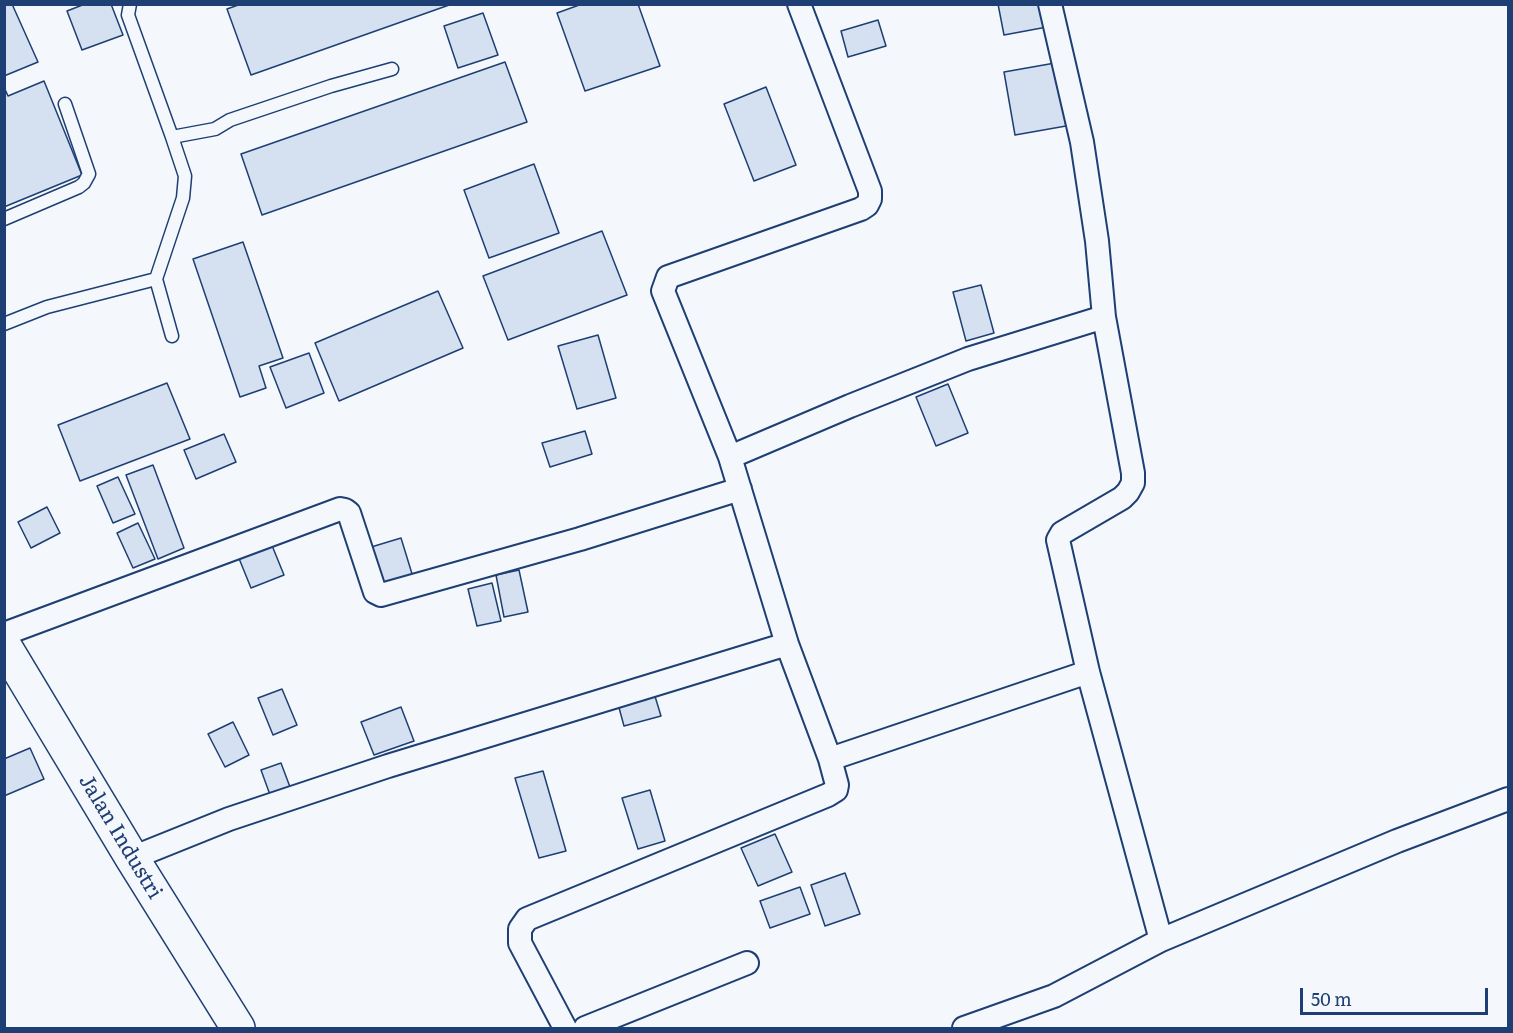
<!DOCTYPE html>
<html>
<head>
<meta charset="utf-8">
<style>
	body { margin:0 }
	#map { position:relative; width:1513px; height:1033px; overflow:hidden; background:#f4f7fb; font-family:Literata,serif }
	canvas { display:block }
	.frame { position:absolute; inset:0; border:6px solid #1d3f73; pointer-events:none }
	.scale { position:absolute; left:1300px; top:988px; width:188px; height:27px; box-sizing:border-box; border:3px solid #1d3f73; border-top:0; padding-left:8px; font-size:18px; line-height:21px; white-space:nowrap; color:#1d3f73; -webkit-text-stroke:4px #f4f7fb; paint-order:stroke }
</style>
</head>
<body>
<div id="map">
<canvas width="1513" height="1033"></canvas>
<div class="frame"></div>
<div class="scale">50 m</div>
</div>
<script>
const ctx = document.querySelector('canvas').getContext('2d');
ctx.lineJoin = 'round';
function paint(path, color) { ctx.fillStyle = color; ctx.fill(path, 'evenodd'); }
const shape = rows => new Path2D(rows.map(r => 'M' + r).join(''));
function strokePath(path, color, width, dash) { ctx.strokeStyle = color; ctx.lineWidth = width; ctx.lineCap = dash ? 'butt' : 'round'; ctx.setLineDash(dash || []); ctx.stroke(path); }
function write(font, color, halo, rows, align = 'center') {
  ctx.font = font + ' Literata,serif'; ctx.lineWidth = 4.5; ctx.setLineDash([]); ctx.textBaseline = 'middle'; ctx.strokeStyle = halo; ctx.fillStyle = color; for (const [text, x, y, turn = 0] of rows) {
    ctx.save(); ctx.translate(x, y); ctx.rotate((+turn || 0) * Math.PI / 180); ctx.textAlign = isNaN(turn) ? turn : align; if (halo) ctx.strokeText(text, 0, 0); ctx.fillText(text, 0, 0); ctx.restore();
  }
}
const building = shape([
	[4,4,12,4,38,62,4,76,4,4],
	[85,4,111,4,123,35,82,50,67,11,85,4],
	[241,4,452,4,251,75,227,9,241,4],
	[582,4,638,4,660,66,585,91,557,13,582,4],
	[998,4,1043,4,1047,27,1004,35,998,4],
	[483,13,498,55,458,68,444,26,483,13],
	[878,20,886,46,848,57,841,31,878,20],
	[505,62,527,122,262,215,241,154,505,62],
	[1055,63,1066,126,1015,135,1004,72,1055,63],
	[44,81,82,175,4,207,4,87,8,96,44,81],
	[766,87,796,165,754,181,724,104,766,87],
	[534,164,559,233,489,258,464,190,534,164],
	[602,231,627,295,508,340,483,276,602,231],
	[243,242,283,358,259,366,266,388,240,397,193,259,243,242],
	[981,285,994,333,966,341,953,292,981,285],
	[438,291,463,348,339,401,315,343,438,291],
	[598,335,616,398,577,409,558,346,598,335],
	[309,353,324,393,286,408,270,367,309,353],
	[167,383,190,439,80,481,58,425,167,383],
	[948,384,968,433,936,446,916,397,948,384],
	[585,431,592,454,550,467,542,443,585,431],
	[224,434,236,462,196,479,184,450,224,434],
	[153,465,184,548,158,559,126,475,153,465],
	[118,477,135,514,113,523,97,486,118,477],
	[47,507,60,533,31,548,18,522,47,507],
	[138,523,155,559,133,568,117,533,138,523],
	[401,538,413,577,380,586,368,548,401,538],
	[271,543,284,575,251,588,238,556,271,543],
	[519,570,528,612,504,617,496,575,519,570],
	[492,583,501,621,477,626,468,589,492,583],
	[282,689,297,725,273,735,258,698,282,689],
	[654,693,661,716,624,726,618,704,654,693],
	[401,707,414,741,374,755,361,722,401,707],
	[233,722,249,755,225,767,208,734,233,722],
	[30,748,44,779,4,796,4,759,30,748],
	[281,763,293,795,273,803,261,770,281,763],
	[543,771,566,851,539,858,515,778,543,771],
	[650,790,665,841,638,849,622,798,650,790],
	[775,834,792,872,758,886,741,848,775,834],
	[845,873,860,914,825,926,811,885,845,873],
	[800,887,810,914,770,928,760,901,800,887]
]);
const lane = shape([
	[130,4,128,15,172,137],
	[4,219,79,187,84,183,89,174,65,104],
	[156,279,172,336],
	[4,324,47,307,156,279,183,198,185,176,172,137,215,129,230,120,331,86,392,69]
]);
const street = shape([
	[1050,4,1082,142,1097,241,1104,317,1133,473,1133,483,1128,492,1122,498,1062,533,1058,540,1088,672,1161,940],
	[730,457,850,406,968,359,1104,317],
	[4,634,340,509,345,510,349,513,375,592,381,595,580,539,740,489],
	[830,759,1088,672],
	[132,858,229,819,388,766,787,644],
	[565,1028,520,943,520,929,527,919,828,795,836,790,837,785,830,759,787,644,730,457,663,291,668,277,861,209,867,205,870,199,870,191,799,4],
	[585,1028,747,963],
	[964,1028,1054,996,1161,940,1397,841,1508,799]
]);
const primary = shape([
	[4,645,132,858,238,1028]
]);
const streetNames = [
	["Jalan Industri",120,837,59]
];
paint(building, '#d5e0f0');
strokePath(building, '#1d3f73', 1.5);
strokePath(lane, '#1d3f73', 15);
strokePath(street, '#1d3f73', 26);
strokePath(primary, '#1d3f73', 36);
strokePath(lane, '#f4f7fb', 12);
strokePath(street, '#f4f7fb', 22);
strokePath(primary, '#f4f7fb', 33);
write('21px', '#1d3f73', '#f4f7fb', streetNames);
</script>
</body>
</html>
